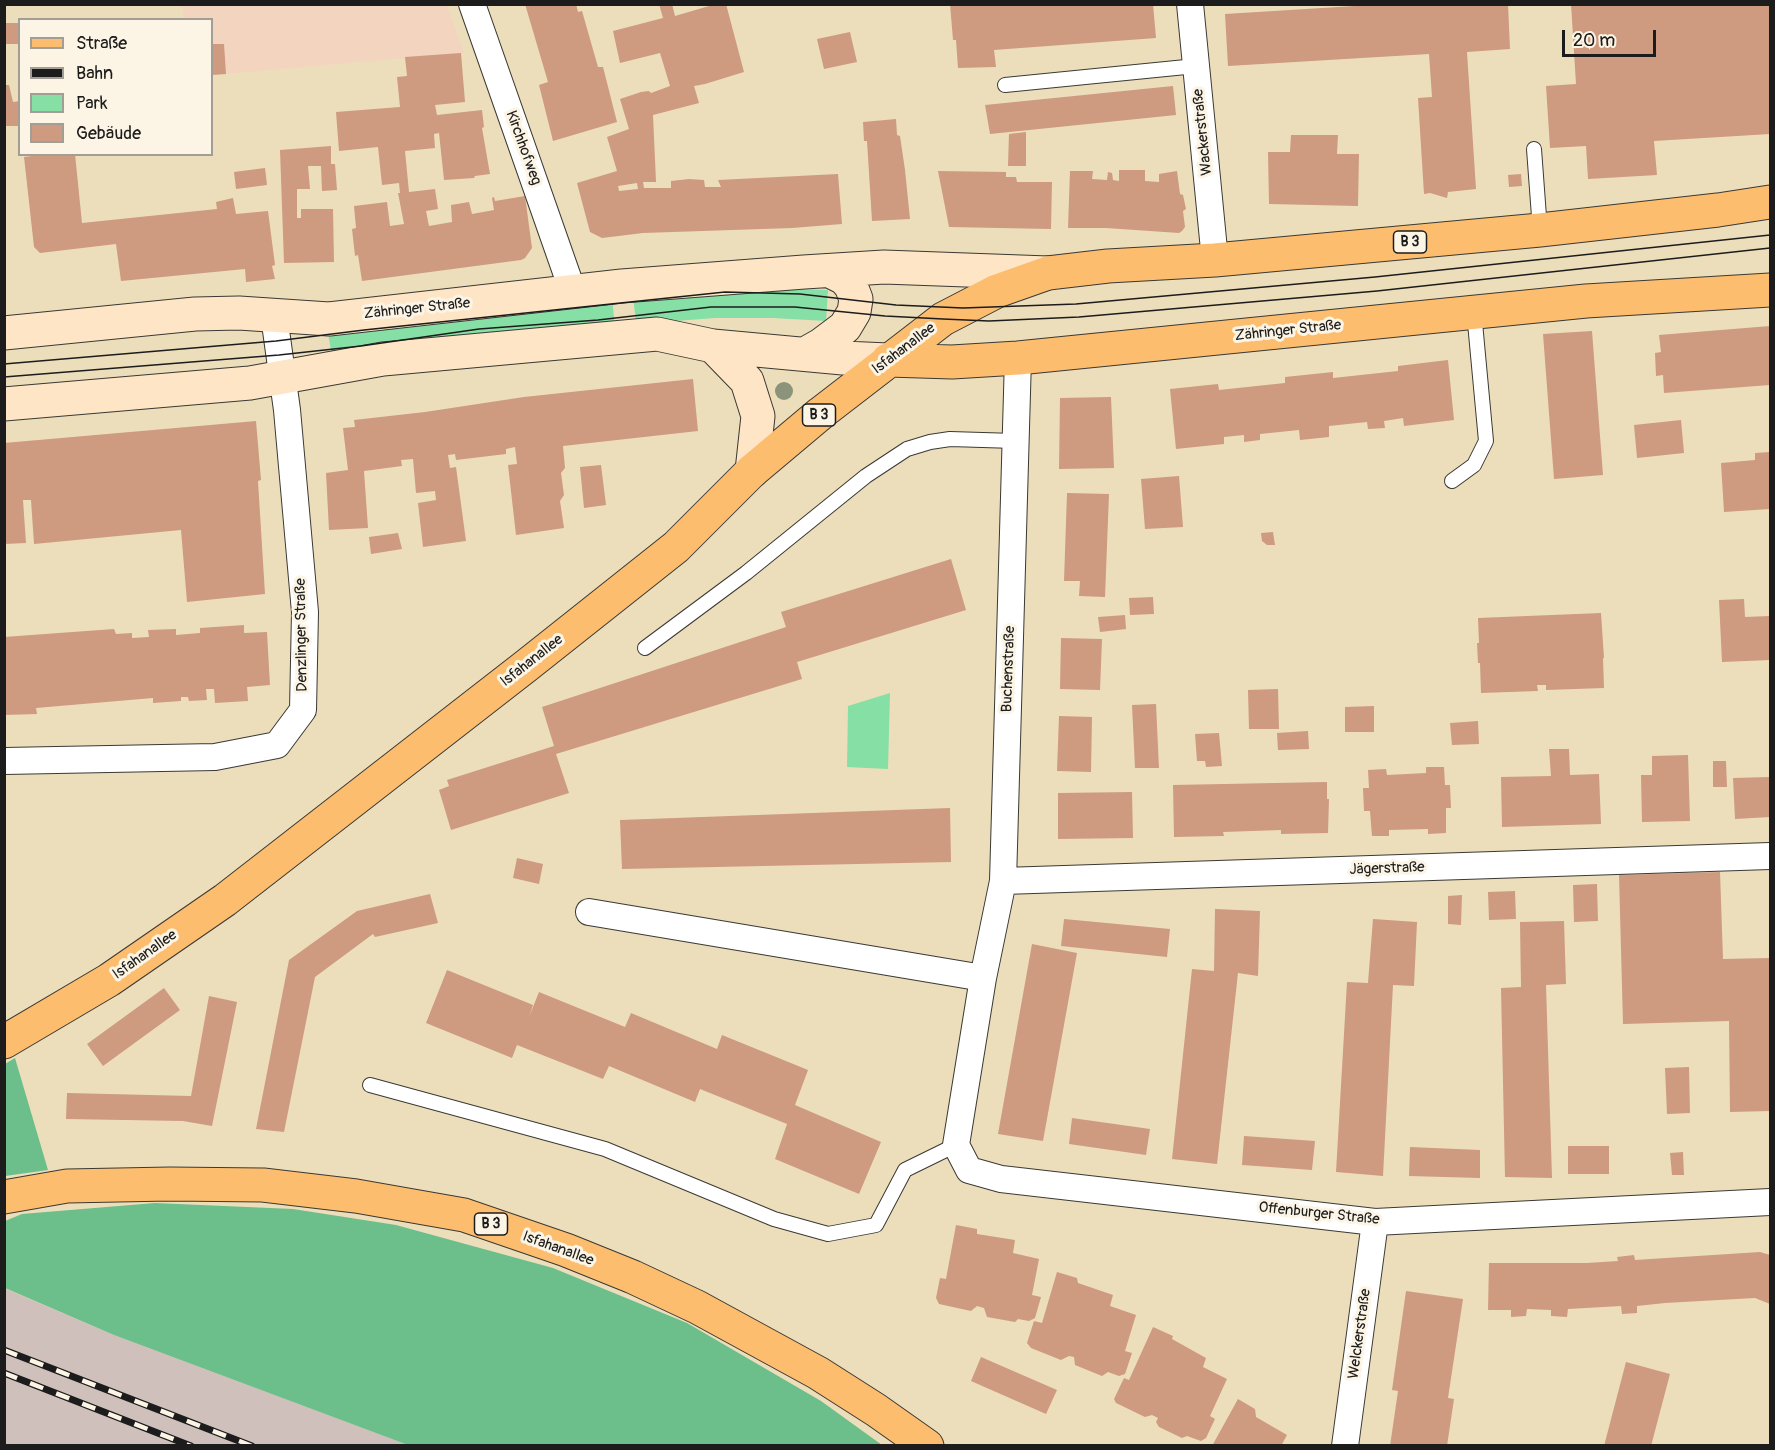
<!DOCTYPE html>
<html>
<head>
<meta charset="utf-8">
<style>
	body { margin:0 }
	#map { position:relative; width:1775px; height:1450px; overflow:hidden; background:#ecdebb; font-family:Pangolin,sans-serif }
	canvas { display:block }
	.frame { position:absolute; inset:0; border:6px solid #1c1c1c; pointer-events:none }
	.legend { position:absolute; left:18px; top:18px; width:195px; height:138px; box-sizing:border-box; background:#fcf5e5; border:2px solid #a29e95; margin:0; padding:8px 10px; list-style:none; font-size:18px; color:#1c1c1c }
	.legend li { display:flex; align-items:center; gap:12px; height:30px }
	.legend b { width:30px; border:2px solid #a29e95 }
	.scale { position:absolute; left:1562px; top:30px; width:94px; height:27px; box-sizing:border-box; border:3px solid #1c1c1c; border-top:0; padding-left:8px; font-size:18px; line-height:21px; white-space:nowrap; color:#1c1c1c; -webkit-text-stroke:4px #fcf5e5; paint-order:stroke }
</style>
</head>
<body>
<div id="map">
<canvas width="1775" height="1450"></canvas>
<div class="frame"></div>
<ul class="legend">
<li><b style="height:8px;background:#fcbd6f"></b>Straße</li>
<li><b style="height:8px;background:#1c1c1c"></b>Bahn</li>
<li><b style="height:16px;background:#86dfa5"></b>Park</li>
<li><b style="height:16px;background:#ce9a80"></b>Gebäude</li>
</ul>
<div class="scale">20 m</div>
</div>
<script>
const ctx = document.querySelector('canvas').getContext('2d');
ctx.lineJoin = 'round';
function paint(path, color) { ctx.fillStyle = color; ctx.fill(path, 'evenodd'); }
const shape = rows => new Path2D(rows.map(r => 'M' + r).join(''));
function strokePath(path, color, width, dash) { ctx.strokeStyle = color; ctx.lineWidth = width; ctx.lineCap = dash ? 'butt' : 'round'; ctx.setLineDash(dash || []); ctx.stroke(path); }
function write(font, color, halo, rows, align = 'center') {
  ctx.font = font + ' Pangolin,sans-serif'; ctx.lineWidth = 6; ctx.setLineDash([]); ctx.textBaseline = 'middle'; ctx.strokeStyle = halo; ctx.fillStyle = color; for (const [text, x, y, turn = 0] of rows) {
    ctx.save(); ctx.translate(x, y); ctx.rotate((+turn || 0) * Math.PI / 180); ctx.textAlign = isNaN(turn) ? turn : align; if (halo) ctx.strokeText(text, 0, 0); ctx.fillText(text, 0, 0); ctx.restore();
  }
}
const built = shape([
	[182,5,447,5,464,53,212,75,212,20,184,19]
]);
const industrial = shape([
	[4,1288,114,1335,408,1445,5,1445]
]);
const green = shape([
	[769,288,828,290,826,321,773,318,715,318,636,324,633,295],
	[612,298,615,327,332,356,328,333],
	[890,693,888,769,847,767,848,706]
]);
const forest = shape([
	[15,1058,48,1170,5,1176,5,1064],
	[155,1203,293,1209,396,1225,553,1268,687,1323,821,1401,882,1445,408,1445,114,1335,5,1288,5,1221,22,1214]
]);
const building = shape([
	[525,4,576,4,578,12,582,11,598,67,603,67,617,122,553,141,539,85,548,82],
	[659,4,672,4,675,16,716,4,726,4,744,72,705,84,694,86,699,103,653,115,656,182,643,182,644,188,671,188,671,181,689,179,704,180,705,187,721,187,718,180,838,174,842,224,792,228,643,233,602,238,590,232,577,183,617,171,607,137,629,129,620,99,641,92,649,91,651,93,670,86,660,53,620,63,613,31,663,18],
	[637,183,638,189,619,191,618,186],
	[950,4,1153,4,1156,38,994,50,996,67,958,68,956,40,953,40],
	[1387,4,1508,4,1510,49,1467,52,1476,189,1448,192,1447,198,1430,193,1424,194,1418,98,1432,97,1429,54,1228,66,1225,14],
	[1571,4,1770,4,1770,134,1654,141,1657,175,1588,179,1586,146,1550,148,1546,86,1576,84],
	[4,23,20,23,20,44,4,44],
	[850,32,857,62,824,69,817,39],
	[212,44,224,44,226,74,212,75],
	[461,53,465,102,435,105,437,115,482,110,484,127,482,128,490,174,475,176,474,178,444,180,439,133,434,134,435,148,405,151,409,192,435,189,438,209,426,211,429,226,452,222,451,205,469,202,472,214,494,210,492,198,494,197,495,201,525,196,532,248,525,258,521,260,362,281,358,255,355,256,352,229,356,228,354,206,387,202,390,226,404,224,398,193,400,193,399,183,382,185,378,147,339,151,336,112,400,107,397,77,407,76,405,57],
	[4,85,9,85,13,102,20,101,20,126,4,126],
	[1173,86,1176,115,990,134,985,105],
	[896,119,897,135,900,136,905,170,910,219,872,221,867,141,864,141,863,122],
	[1026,132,1026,166,1008,166,1009,134],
	[1291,135,1338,135,1337,154,1359,154,1358,206,1269,204,1268,152,1290,152],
	[331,146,331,164,335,164,337,190,322,191,321,166,308,166,310,189,297,189,297,218,301,218,301,209,333,209,334,262,284,263,280,150],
	[48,154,75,154,82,223,217,209,216,202,233,198,236,214,268,211,275,265,272,266,275,279,246,282,245,269,121,281,116,244,40,253,34,247,24,157],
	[265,168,267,185,236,189,234,172],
	[1119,170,1145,170,1145,181,1159,182,1159,174,1177,171,1180,194,1183,195,1186,209,1183,211,1185,227,1182,231,1179,233,1106,228,1068,228,1070,171,1093,171,1092,179,1107,180,1108,172,1112,173,1113,180,1119,181],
	[938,171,1006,172,1006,177,1016,177,1017,182,1052,182,1051,229,949,227],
	[1521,174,1522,186,1509,187,1508,175],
	[1770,326,1770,385,1664,393,1663,375,1656,376,1655,353,1661,352,1659,335],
	[1592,331,1603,475,1554,479,1543,334],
	[1448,360,1454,420,1404,426,1403,418,1384,421,1385,428,1368,429,1367,422,1329,426,1329,437,1300,440,1299,430,1260,434,1260,440,1244,442,1244,435,1224,437,1224,444,1176,449,1170,389,1218,384,1219,390,1285,383,1285,377,1333,372,1333,378,1398,371,1398,366],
	[693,379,698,431,563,446,565,468,561,473,564,495,560,501,564,528,516,535,508,465,517,464,515,447,506,449,506,454,456,460,455,454,448,455,450,468,456,467,466,541,423,547,418,503,436,500,435,491,416,493,413,459,401,460,402,466,364,471,368,528,329,530,326,473,348,470,343,428,355,427,354,420,425,412,524,397],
	[1111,397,1114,468,1059,469,1060,398],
	[1681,420,1684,453,1637,458,1634,425],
	[256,421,261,480,258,481,265,594,187,602,181,530,34,544,31,500,23,500,26,543,4,544,4,443],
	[1770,452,1770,509,1724,512,1721,463,1755,460,1755,453],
	[601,465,606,505,584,508,580,467],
	[1179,476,1183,527,1145,529,1141,479],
	[1067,493,1109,494,1105,597,1079,596,1080,581,1064,581],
	[1273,532,1275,545,1267,545,1262,541,1261,533],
	[398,533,402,549,371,554,369,537],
	[951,559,966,610,797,662,802,679,556,754,569,793,451,830,439,790,449,786,447,780,554,746,542,707,786,627,781,612],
	[1153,597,1154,614,1130,615,1129,598],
	[1744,599,1745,617,1770,616,1770,660,1722,662,1719,600],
	[1601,613,1604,658,1603,658,1604,688,1546,690,1546,685,1537,685,1538,691,1481,693,1480,663,1478,663,1477,643,1479,643,1478,618],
	[1125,615,1126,629,1100,632,1098,617],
	[244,625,244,633,267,632,270,685,247,687,248,701,215,703,214,689,206,689,207,700,189,701,188,697,181,697,181,701,153,703,153,698,36,708,37,714,4,715,4,637,114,629,116,634,132,633,132,638,149,637,148,630,176,629,176,635,200,633,200,628],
	[1061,638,1102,639,1100,690,1060,689],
	[1278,689,1279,729,1249,729,1248,690],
	[1156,704,1159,768,1135,768,1132,705],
	[1374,706,1374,732,1345,732,1345,707],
	[1059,716,1092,717,1091,772,1057,771],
	[1478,721,1479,744,1452,745,1450,723],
	[1308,731,1309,749,1278,750,1277,733],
	[1219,733,1222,766,1206,767,1205,761,1197,761,1195,734],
	[1549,749,1569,749,1570,775,1599,774,1601,824,1502,827,1501,777,1551,776],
	[1688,755,1690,821,1642,822,1641,775,1652,775,1652,756],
	[1713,761,1726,761,1727,787,1713,787],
	[1426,767,1444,767,1445,785,1450,785,1451,808,1446,808,1446,833,1428,834,1428,829,1389,830,1389,836,1372,836,1370,811,1364,811,1363,788,1369,788,1368,770,1386,769,1387,775,1426,773],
	[1770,777,1770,817,1735,819,1733,778],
	[1327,782,1327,799,1329,799,1328,833,1281,834,1281,830,1223,832,1224,836,1174,837,1173,785],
	[1132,792,1133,838,1058,839,1058,793],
	[950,808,951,862,622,869,620,820],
	[517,858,543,864,539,884,513,878],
	[1720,872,1723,959,1770,958,1770,1111,1730,1112,1729,1021,1623,1024,1619,875],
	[1597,884,1598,921,1574,922,1573,885],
	[1515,891,1516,919,1489,920,1488,892],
	[430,894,438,923,375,937,373,934,315,977,284,1132,256,1129,289,960,357,911],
	[1462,895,1461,925,1448,924,1448,896],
	[1215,909,1260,911,1258,976,1238,973,1217,1164,1172,1159,1192,969,1214,971],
	[1064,919,1170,929,1167,957,1061,946],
	[1373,919,1417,922,1414,986,1393,985,1383,1176,1336,1172,1347,982,1368,983],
	[1564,921,1566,984,1546,985,1552,1178,1505,1177,1501,988,1521,987,1520,922],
	[1032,944,1077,953,1043,1141,998,1134],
	[447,970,533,1005,529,1017,539,992,625,1027,631,1013,717,1049,722,1035,808,1070,795,1105,881,1142,859,1194,775,1159,787,1124,700,1089,695,1102,609,1066,603,1079,517,1045,512,1058,426,1023],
	[164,988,180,1010,103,1066,87,1044],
	[209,996,237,1002,212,1126,183,1121,66,1119,67,1093,191,1096],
	[1689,1067,1690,1113,1667,1114,1665,1068],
	[1072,1118,1150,1129,1146,1155,1069,1144],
	[1244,1136,1315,1141,1312,1170,1242,1165],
	[1568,1146,1609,1146,1609,1174,1568,1174],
	[1410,1147,1480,1150,1480,1178,1409,1176],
	[1683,1152,1684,1175,1672,1175,1670,1153],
	[956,1225,977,1229,977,1234,1015,1240,1013,1253,1039,1259,1032,1295,1041,1297,1035,1318,1029,1321,1018,1319,1015,1322,987,1317,984,1308,977,1306,971,1311,939,1304,936,1298,940,1278,946,1279],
	[1760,1252,1770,1255,1770,1304,1755,1298,1665,1303,1637,1306,1637,1313,1622,1314,1621,1306,1568,1309,1567,1317,1551,1316,1551,1310,1527,1309,1526,1316,1511,1317,1511,1310,1488,1310,1489,1263,1587,1263,1618,1261,1617,1257,1634,1255,1635,1260],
	[1057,1272,1077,1278,1078,1283,1113,1295,1110,1306,1136,1315,1125,1351,1132,1353,1125,1374,1119,1376,1108,1372,1102,1376,1075,1365,1074,1357,1069,1356,1061,1360,1031,1348,1027,1343,1034,1321,1042,1323],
	[1406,1291,1463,1299,1448,1398,1454,1399,1447,1446,1390,1446,1398,1391,1392,1390],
	[1153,1327,1173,1336,1172,1339,1206,1358,1203,1367,1227,1379,1210,1416,1215,1419,1206,1438,1201,1441,1187,1436,1182,1438,1159,1427,1156,1422,1158,1418,1152,1415,1145,1417,1116,1403,1114,1399,1124,1378,1129,1380],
	[981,1357,1057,1390,1046,1414,971,1381],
	[1626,1362,1670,1374,1651,1446,1604,1446],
	[1238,1399,1255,1409,1256,1417,1287,1435,1281,1446,1212,1446]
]);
const lane = shape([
	[1005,85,1196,66],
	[1534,149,1540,230],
	[1452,481,1474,465,1486,441,1474,312],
	[645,648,746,573,866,476,907,449,930,442,950,439,1015,441],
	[370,1085,605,1149,774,1219,828,1234,876,1225,905,1170,956,1145]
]);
const street = shape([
	[472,4,573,292],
	[1190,4,1215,260],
	[1018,358,1003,881,983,978,956,1145,969,1170,1001,1179,1375,1222,1770,1202],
	[4,761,215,757,277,745,303,710,305,612,287,410,274,316],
	[1003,881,1770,856],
	[589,912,983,978],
	[1345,1446,1375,1222]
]);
const secondary = shape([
	[4,333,195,314,239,313,329,319,622,286,804,272,884,267,1048,273],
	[713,346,747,381,758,416,752,471],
	[805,354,821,345,845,327,854,312,856,299,851,286,844,278,830,271],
	[4,404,250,383,383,359,657,334,713,346,843,358,888,360]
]);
const primary = shape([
	[888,360,952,362,1018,358,1586,301,1770,290],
	[752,471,821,413,943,319,997,291,1048,273,1108,266,1215,260,1540,230,1718,210,1770,202]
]);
const highway = shape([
	[4,1042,109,980,225,900,526,666,676,547,752,471],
	[4,1197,67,1186,170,1184,263,1185,356,1196,464,1215,566,1250,633,1277,697,1307,818,1373,876,1410,927,1446]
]);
const tram = shape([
	[4,364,276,341,364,330,725,292,800,294,896,305,963,308,1076,304,1375,277,1770,235],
	[4,377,279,355,361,346,479,329,598,320,711,307,795,307,885,316,943,319,989,321,1079,317,1377,291,1770,248]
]);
const rail = shape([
	[4,1350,252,1446],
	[4,1373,191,1446]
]);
const trees = [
	[784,391]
];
const shields = [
	[1410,242,33],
	[819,415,33],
	[491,1224,33]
];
const shieldNames = [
	["B 3",1410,242],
	["B 3",819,415],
	["B 3",491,1224]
];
const streetNames = [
	["Wackerstraße",1203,132,-96],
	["Kirchhofweg",523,148,70],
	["Zähringer Straße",417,309,-6],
	["Zähringer Straße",1288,331,-6],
	["Isfahanallee",904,349,-37],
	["Denzlinger Straße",302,635,-91],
	["Isfahanallee",532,661,-38],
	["Buchenstraße",1009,669,-88],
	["Jägerstraße",1387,869,-2],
	["Isfahanallee",145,955,-35],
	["Offenburger Straße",1319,1214,6],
	["Isfahanallee",558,1249,20],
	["Welckerstraße",1360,1334,-82]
];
paint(built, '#f3d4bf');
paint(industrial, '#cfc0bb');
paint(green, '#86dfa5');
paint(forest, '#6cbe8a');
paint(building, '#ce9a80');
strokePath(lane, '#3b3934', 16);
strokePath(street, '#3b3934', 28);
strokePath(secondary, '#3b3934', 35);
strokePath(primary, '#3b3934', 35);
strokePath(highway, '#3b3934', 35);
strokePath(lane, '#fff', 14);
strokePath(street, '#fff', 26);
strokePath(secondary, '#fee5c5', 33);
strokePath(primary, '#fcbd6f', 33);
strokePath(highway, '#fcbd6f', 33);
strokePath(tram, '#1c1c1c', 1.5);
strokePath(rail, '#1c1c1c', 7);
strokePath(rail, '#fcf5e5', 4.5, [14]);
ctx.fillStyle = '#8b937a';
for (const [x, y] of trees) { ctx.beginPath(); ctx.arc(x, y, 9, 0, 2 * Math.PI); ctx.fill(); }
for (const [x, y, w] of shields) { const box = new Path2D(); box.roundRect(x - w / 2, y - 11, w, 22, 4.5); ctx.fillStyle = '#fcf5e5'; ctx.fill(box); strokePath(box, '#1c1c1c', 1.5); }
write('bold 14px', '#1c1c1c', null, shieldNames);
write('15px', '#1c1c1c', '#fcf5e5', streetNames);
</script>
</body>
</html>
